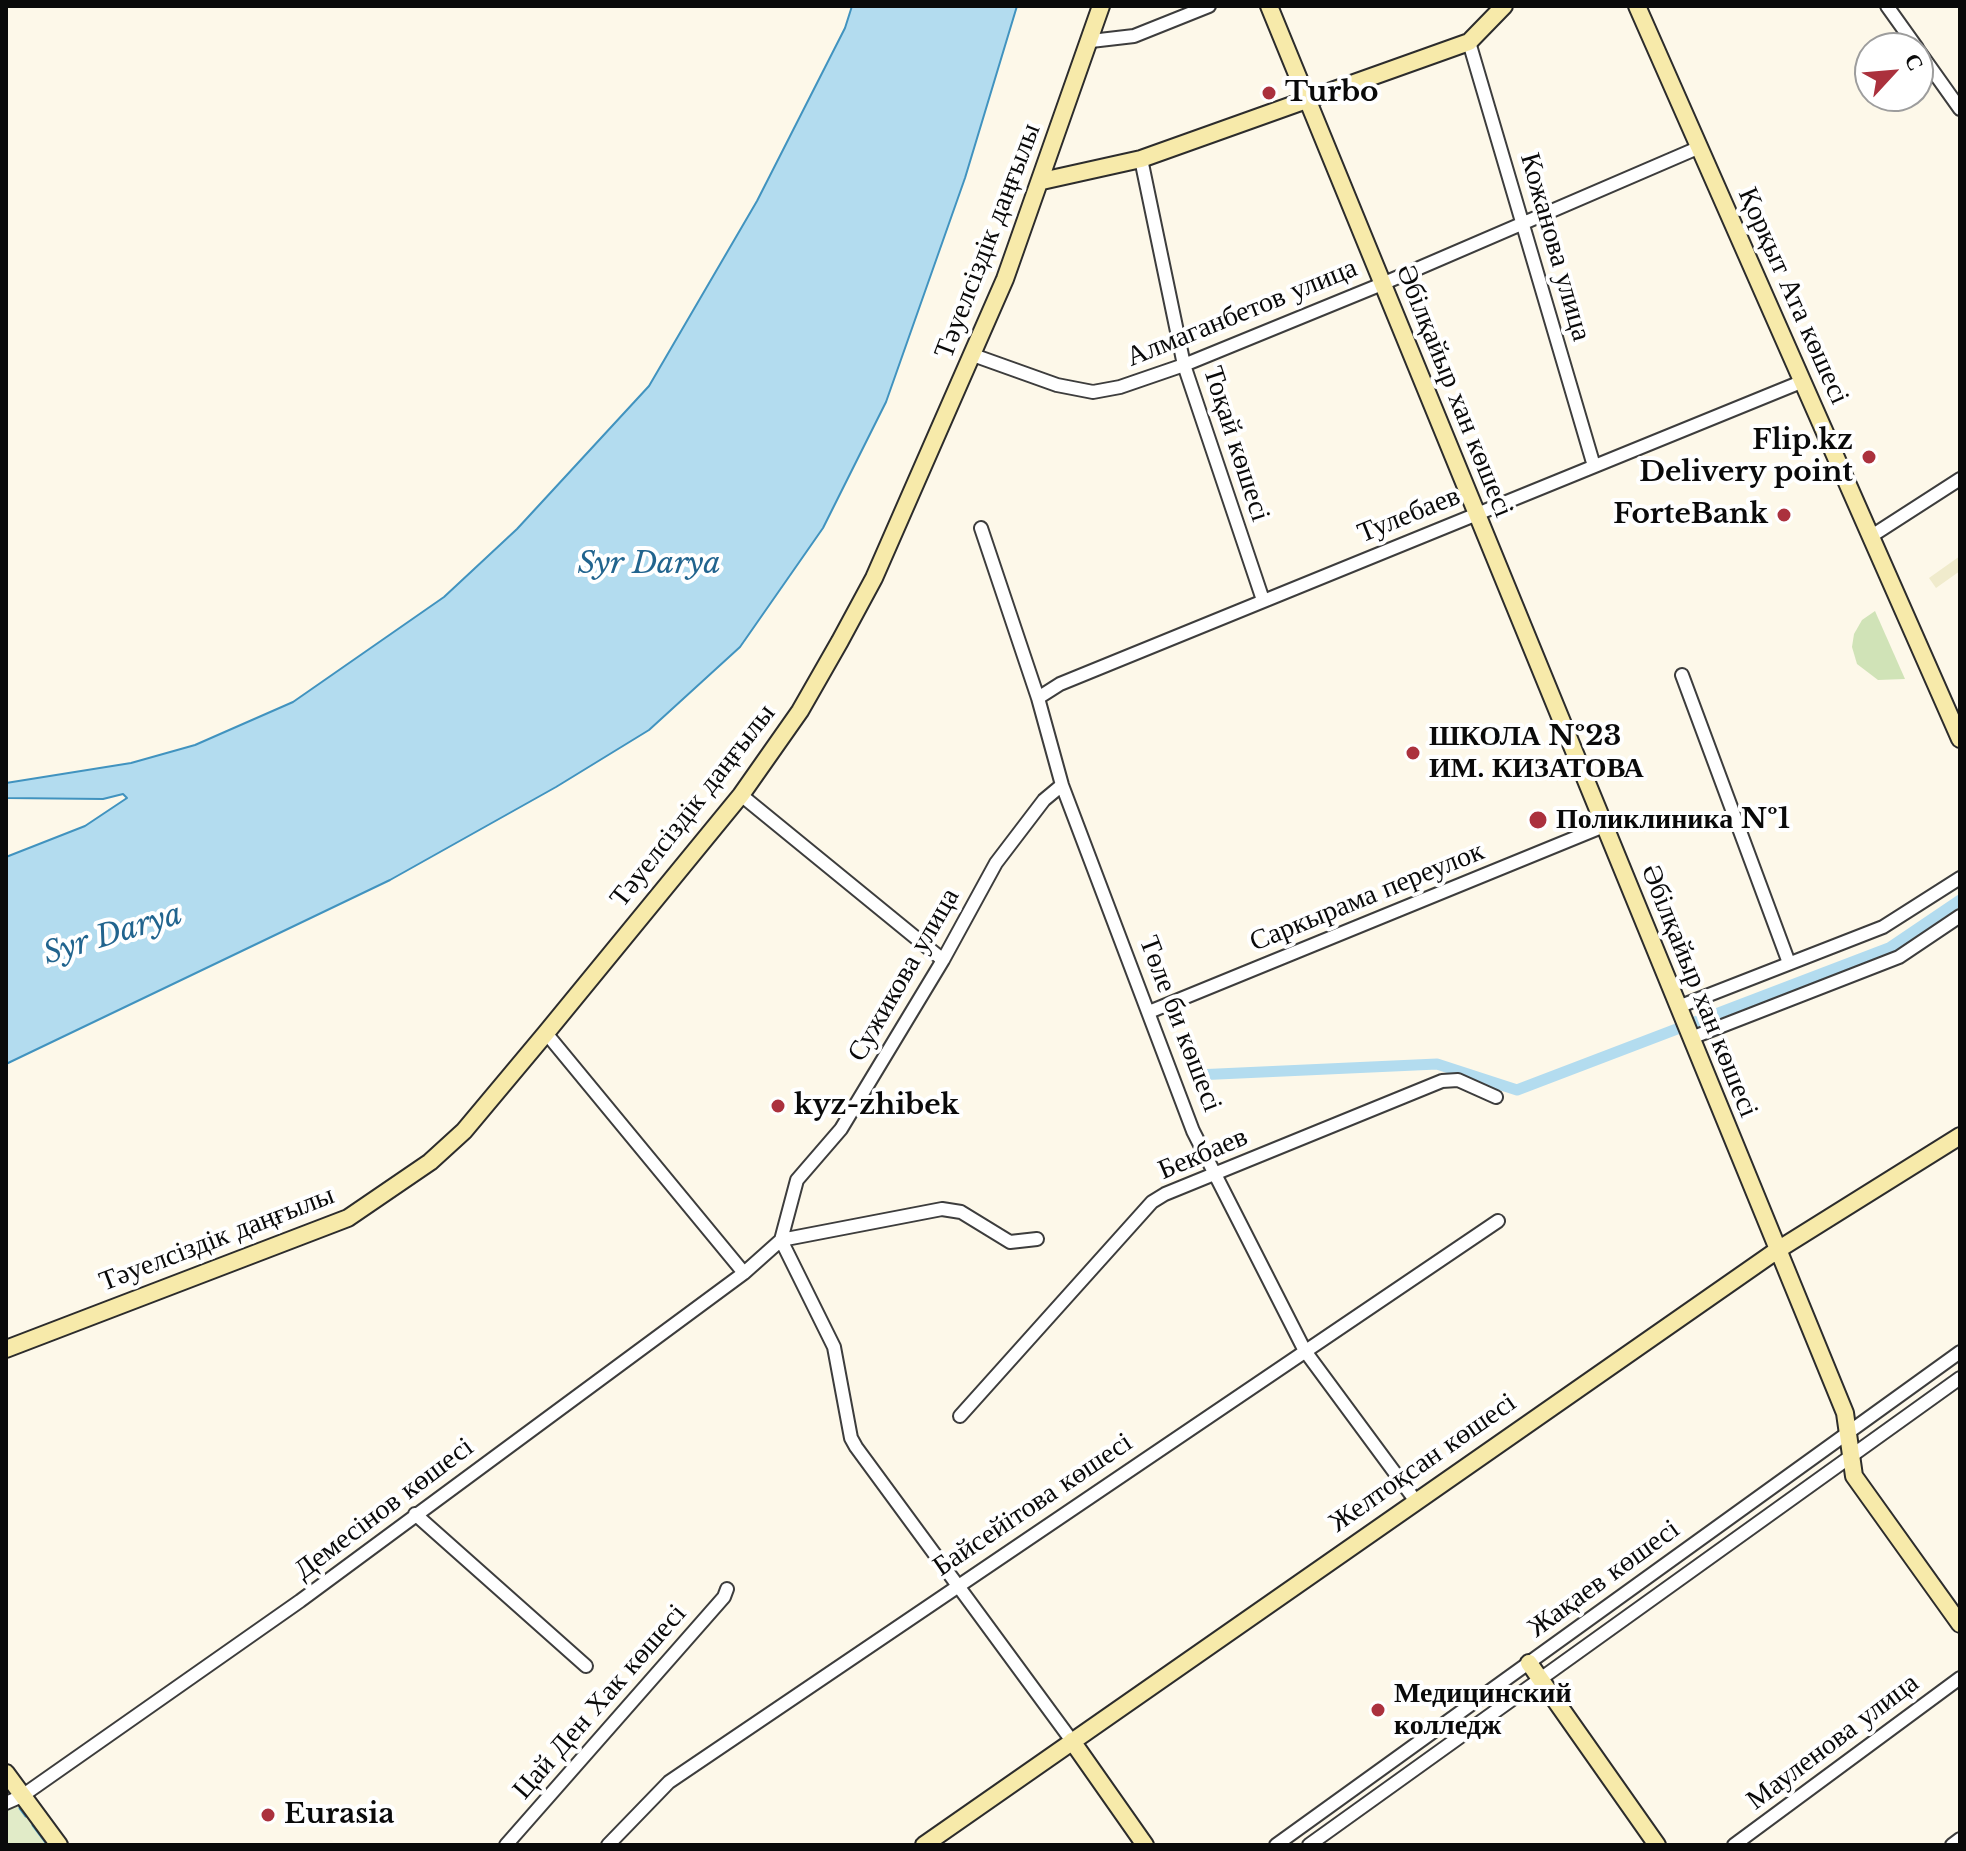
<!DOCTYPE html>
<html>
<head>
<meta charset="utf-8">
<style>
	body { margin:0 }
	#map { position:relative; width:1966px; height:1851px; overflow:hidden; background:#fdf8e9; font-family:"Libre Baskerville",serif }
	canvas { display:block }
	.frame { position:absolute; inset:0; border:8px solid #0a0a0a; pointer-events:none }
	.north { position:absolute; left:1854px; top:32px; width:80px; height:80px; box-sizing:border-box; background:#fff; border:2px solid #9d9d9d; border-radius:50%; rotate:64deg; font-size:22px; font-weight:700; line-height:32px; text-align:center; color:#0a0a0a }
	.north::after { content:''; display:block; margin:auto; width:28px; height:36px; background:#ab313d; clip-path:polygon(50% 0,100% 100%,50% 72%,0 100%) }
</style>
</head>
<body>
<div id="map">
<canvas width="1966" height="1851"></canvas>
<div class="frame"></div>
<div class="north">С</div>
</div>
<script>
const ctx = document.querySelector('canvas').getContext('2d');
ctx.lineJoin = 'round';
function paint(path, color) { ctx.fillStyle = color; ctx.fill(path, 'evenodd'); }
const shape = rows => new Path2D(rows.map(r => 'M' + r).join(''));
function strokePath(path, color, width, dash) { ctx.strokeStyle = color; ctx.lineWidth = width; ctx.lineCap = dash ? 'butt' : 'round'; ctx.setLineDash(dash || []); ctx.stroke(path); }
function write(font, color, halo, rows, align = 'center') {
  ctx.font = font + ' "Libre Baskerville",serif'; ctx.lineWidth = 8; ctx.setLineDash([]); ctx.textBaseline = 'middle'; ctx.strokeStyle = halo; ctx.fillStyle = color; for (const [text, x, y, turn = 0] of rows) {
    ctx.save(); ctx.translate(x, y); ctx.rotate((+turn || 0) * Math.PI / 180); ctx.textAlign = isNaN(turn) ? turn : align; if (halo) ctx.strokeText(text, 0, 0); ctx.fillText(text, 0, 0); ctx.restore();
  }
}
const farmland = shape([
	[1960,556,1960,571,1936,588,1929,578]
]);
const green = shape([
	[1875,611,1905,679,1878,680,1857,664,1852,647,1854,634,1862,620]
]);
const pitch = shape([
	[23,1796,58,1845,6,1845,6,1804]
]);
const water = shape([
	[852,6,1017,6,965,178,886,402,823,528,740,647,649,730,556,787,390,880,6,1064,6,857,85,826,127,798,123,794,103,799,6,798,6,783,131,763,195,745,293,702,444,597,517,529,649,386,757,201,845,28,852,6]
]);
const stream = shape([
	[20,1808,26,1816],
	[33,1825,48,1845]
]);
const canal = shape([
	[1196,1075,1437,1064,1517,1090,1889,948,1960,900]
]);
const street = shape([
	[1887,6,1917,48],
	[1091,41,1134,36,1209,6],
	[1469,42,1594,466],
	[1918,50,1960,109],
	[1141,159,1184,365,1263,600],
	[973,355,1057,385,1093,392,1120,387,1184,365,1382,284,1700,147],
	[981,528,1038,698,1062,785,1193,1131,1305,1351,1415,1500],
	[1870,537,1960,479],
	[1682,675,1789,963],
	[1038,698,1060,684,1801,382],
	[741,795,943,960],
	[1678,1007,1883,927,1960,878],
	[1149,1012,1604,826],
	[546,1033,744,1273],
	[1691,1038,1899,957,1960,916],
	[781,1240,834,1347,851,1438,856,1447,1072,1741],
	[781,1240,797,1180,841,1129,943,960,996,863,1044,800,1062,785],
	[781,1240,942,1209,961,1212,1010,1242,1037,1239],
	[960,1416,1152,1202,1165,1194,1442,1081,1458,1080,1496,1097],
	[415,1514,586,1666],
	[6,1803,22,1796,300,1601,744,1273,781,1240],
	[506,1845,724,1597,727,1589],
	[608,1845,669,1782,1498,1221],
	[1276,1845,1960,1352],
	[1309,1845,1960,1378],
	[1734,1845,1960,1678],
	[1952,1845,1960,1839]
]);
const secondary = shape([
	[1269,6,1845,1413,1854,1476,1960,1624],
	[1637,6,1960,739],
	[1042,181,1141,159,1469,42,1504,6],
	[6,1349,348,1218,430,1162,464,1131,546,1033,741,795,800,711,840,641,874,578,1005,279,1101,6],
	[1529,1663,1657,1845],
	[1072,1741,1145,1845],
	[6,1773,59,1845],
	[924,1845,1776,1251,1960,1136]
]);
const markers = [
	[1269,93,8,"#ab313d"],
	[1869,457,8,"#ab313d"],
	[1784,515,8,"#ab313d"],
	[1413,753,8,"#ab313d"],
	[1538,820,10,"#ab313d"],
	[778,1106,8,"#ab313d"],
	[1378,1710,8,"#ab313d"],
	[268,1815,8,"#ab313d"]
];
const poiNames = [
	["Turbo",1285,93],
	["Flip.kz",1853,441,"right"],
	["Delivery point",1853,473,"right"],
	["ForteBank",1768,515,"right"],
	["ШКОЛА №23",1429,737],
	["ИМ. КИЗАТОВА",1429,769],
	["Поликлиника №1",1556,820],
	["kyz-zhibek",794,1106],
	["Медицинский",1394,1694],
	["колледж",1394,1726],
	["Eurasia",284,1815]
];
const streetNames = [
	["Тәуелсіздік даңғылы",988,241,-69],
	["Кожанова улица",1555,247,74],
	["Қорқыт Ата көшесі",1793,296,66],
	["Алмаганбетов улица",1242,313,-22],
	["Әбілқайыр хан көшесі",1454,391,68],
	["Тоқай көшесі",1236,444,72],
	["Тулебаев",1409,515,-22],
	["Тәуелсіздік даңғылы",693,806,-52],
	["Саркырама переулок",1367,897,-22],
	["Сужикова улица",904,975,-60],
	["Әбілқайыр хан көшесі",1699,991,68],
	["Төле би көшесі",1180,1024,69],
	["Бекбаев",1203,1154,-23],
	["Тәуелсіздік даңғылы",217,1239,-21],
	["Желтоқсан көшесі",1423,1463,-35],
	["Байсейітова көшесі",1033,1505,-34],
	["Демесінов көшесі",384,1509,-37],
	["Жақаев көшесі",1604,1579,-36],
	["Цай Ден Хак көшесі",600,1702,-49],
	["Мауленова улица",1833,1742,-37]
];
const waterNames = [
	["Syr Darya",649,565],
	["Syr Darya",113,935,-17]
];
paint(farmland, '#f0ebcc');
paint(green, '#d0e3b7');
paint(pitch, '#e1ebc8');
paint(water, '#b3dcef');
strokePath(water, '#4193bf', 2);
strokePath(stream, '#4193bf', 3);
strokePath(canal, '#b3dcef', 11);
strokePath(street, '#3d3d3d', 16);
strokePath(secondary, '#2c2c2c', 20);
strokePath(street, '#fff', 12);
strokePath(secondary, '#f7eaaa', 16);
for (const [x, y, r, color] of markers) { const dot = new Path2D(); dot.arc(x, y, r, 0, 2 * Math.PI); ctx.fillStyle = color; ctx.fill(dot); strokePath(dot, '#fff', 3); }
write('bold 28px', '#0a0a0a', '#fff', poiNames, 'left');
write('28px', '#0a0a0a', '#fff', streetNames);
write('italic 30px', '#21648e', '#fff', waterNames);
</script>
</body>
</html>
